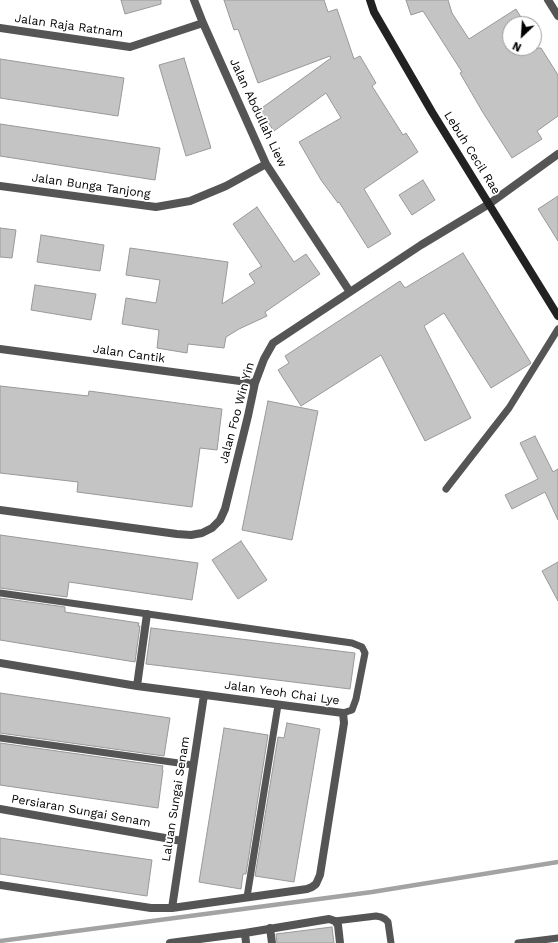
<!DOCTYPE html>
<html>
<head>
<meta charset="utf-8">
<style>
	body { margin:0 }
	#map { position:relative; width:558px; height:943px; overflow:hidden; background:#fff; font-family:"Work Sans",sans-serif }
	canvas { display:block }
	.north { position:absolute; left:502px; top:16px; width:40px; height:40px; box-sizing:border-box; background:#fff; border:1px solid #999; border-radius:50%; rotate:205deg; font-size:11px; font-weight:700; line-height:16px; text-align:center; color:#000 }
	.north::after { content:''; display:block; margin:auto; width:14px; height:18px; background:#000; clip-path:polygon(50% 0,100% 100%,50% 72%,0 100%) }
</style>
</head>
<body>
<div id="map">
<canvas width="558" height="943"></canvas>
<div class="north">N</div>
</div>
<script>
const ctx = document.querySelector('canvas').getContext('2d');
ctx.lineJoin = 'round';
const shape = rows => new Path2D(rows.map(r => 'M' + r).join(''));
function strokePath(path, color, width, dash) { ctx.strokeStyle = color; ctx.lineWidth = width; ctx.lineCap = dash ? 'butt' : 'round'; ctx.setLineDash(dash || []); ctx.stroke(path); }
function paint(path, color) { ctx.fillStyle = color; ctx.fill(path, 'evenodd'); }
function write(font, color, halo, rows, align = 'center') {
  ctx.font = font + ' "Work Sans",sans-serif'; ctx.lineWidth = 3.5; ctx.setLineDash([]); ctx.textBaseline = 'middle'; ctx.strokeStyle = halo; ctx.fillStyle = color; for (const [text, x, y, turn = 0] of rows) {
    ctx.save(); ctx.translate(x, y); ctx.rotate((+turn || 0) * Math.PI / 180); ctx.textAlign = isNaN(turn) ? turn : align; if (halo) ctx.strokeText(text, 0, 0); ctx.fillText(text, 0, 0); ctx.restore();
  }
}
const stream = shape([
	[0,941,372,892,558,862]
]);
const building = shape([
	[121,0,161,0,161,4,125,14,121,0],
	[224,0,324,0,328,12,337,9,354,59,360,56,376,83,372,86,403,135,406,133,418,152,364,189,391,234,368,248,339,202,338,203,321,180,299,142,341,118,326,93,274,131,259,110,331,58,330,56,258,83,238,29,234,30,224,0],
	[406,0,448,0,452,13,469,39,516,9,525,24,510,24,510,48,541,48,558,75,558,116,537,131,542,139,512,158,482,111,460,73,462,72,423,11,411,15,406,0],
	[184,58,211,148,186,156,159,65,184,58],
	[0,59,124,78,118,116,0,98,0,59],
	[0,124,160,148,155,180,0,156,0,124],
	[423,180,435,200,412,215,399,195,423,180],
	[558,196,558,241,538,209,558,196],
	[257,207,294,262,306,254,320,274,265,312,267,316,239,329,226,337,224,348,188,344,187,353,157,348,159,330,122,324,126,298,156,303,160,280,126,275,130,248,228,262,222,304,255,283,249,274,260,267,262,267,233,224,257,207],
	[0,228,16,230,12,258,0,257,0,228],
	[41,235,104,245,100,271,37,262,41,235],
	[463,253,531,363,530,364,491,388,444,313,424,326,471,418,425,441,381,355,301,406,278,370,289,363,285,356,400,281,405,288,463,253],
	[35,285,96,294,91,320,31,310,35,285],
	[0,386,88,396,89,391,222,409,217,450,200,448,192,507,77,492,78,482,0,473,0,386],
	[268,401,318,411,292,540,242,530,268,401],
	[535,436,553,472,558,469,558,520,545,492,512,509,505,495,538,479,520,443,535,436],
	[0,535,198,563,192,600,69,582,67,597,0,588,0,535],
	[241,541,267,580,238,599,212,560,241,541],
	[558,562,558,601,542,571,558,562],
	[0,598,65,607,65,612,139,623,138,626,140,626,135,662,0,640,0,598],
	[151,628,355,653,350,689,146,664,151,628],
	[0,693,170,718,164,756,0,733,0,693],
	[287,723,320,729,294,882,255,876,278,737,284,738,287,723],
	[224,728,268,735,246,874,243,874,241,889,199,882,224,728],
	[0,743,163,766,162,770,163,770,158,808,0,785,0,743],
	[0,838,152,860,147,896,0,874,0,838],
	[332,927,334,943,277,943,276,934,332,927]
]);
const lane = shape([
	[446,489,509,408,558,329],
	[0,593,352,643,362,647,365,653,356,699,352,710,343,713],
	[0,738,193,765],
	[247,897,278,705],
	[335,921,376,916,381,917,385,919,388,922,391,943],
	[518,943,558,938]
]);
const street = shape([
	[194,0,203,23,266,164,350,292],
	[548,0,558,16],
	[0,28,130,47,203,23],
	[0,186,156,207,190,201,226,186,266,164],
	[0,349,255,383],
	[0,510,177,534,191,535,202,533,212,528,220,520,225,509,248,416,255,383,264,359,273,343,421,245,489,204,558,154],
	[0,663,137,686,343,713,344,723,320,875,316,884,312,887,307,889,172,908,151,908,0,885],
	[137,686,147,614],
	[0,809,182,841],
	[172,908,204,695],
	[270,928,272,943],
	[245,933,329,919,335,921,338,925,340,943],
	[170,943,245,933,246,943]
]);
const secondary = shape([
	[370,0,374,12,432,112,558,316]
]);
const streetNames = [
	["Jalan Raja Ratnam",69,26,8],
	["Jalan Abdullah Liew",258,113,65],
	["Lebuh Cecil Rae",472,153,58],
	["Jalan Bunga Tanjong",91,186,8],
	["Jalan Cantik",129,354,8],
	["Jalan Foo Win Yin",237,413,-75],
	["Jalan Yeoh Chai Lye",282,693,8],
	["Laluan Sungai Senam",176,799,-81],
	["Persiaran Sungai Senam",81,811,10]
];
strokePath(stream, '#a3a3a3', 4.5);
paint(building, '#c4c4c4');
strokePath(building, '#999', 1);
strokePath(lane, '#555', 7);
strokePath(street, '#555', 8);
strokePath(secondary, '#222', 8);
write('12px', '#000', '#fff', streetNames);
</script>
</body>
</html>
